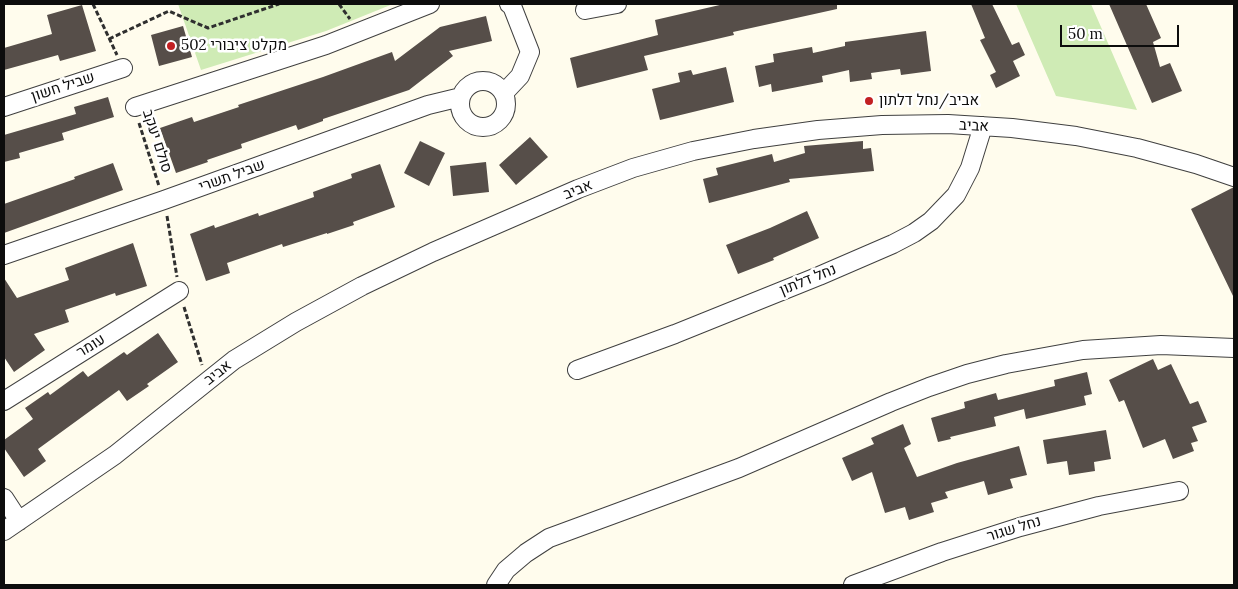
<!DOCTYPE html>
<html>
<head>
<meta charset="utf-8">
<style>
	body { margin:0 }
	#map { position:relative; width:1238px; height:589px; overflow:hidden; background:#fffced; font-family:Lora,serif }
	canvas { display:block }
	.frame { position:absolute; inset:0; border:5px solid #0d0d0d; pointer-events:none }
	.scale { position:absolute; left:1060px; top:25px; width:119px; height:22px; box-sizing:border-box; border:2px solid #0d0d0d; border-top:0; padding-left:6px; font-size:15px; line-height:18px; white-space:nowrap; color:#0d0d0d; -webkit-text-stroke:4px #fff; paint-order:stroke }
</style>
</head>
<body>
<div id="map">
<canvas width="1238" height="589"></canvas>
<div class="frame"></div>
<div class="scale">50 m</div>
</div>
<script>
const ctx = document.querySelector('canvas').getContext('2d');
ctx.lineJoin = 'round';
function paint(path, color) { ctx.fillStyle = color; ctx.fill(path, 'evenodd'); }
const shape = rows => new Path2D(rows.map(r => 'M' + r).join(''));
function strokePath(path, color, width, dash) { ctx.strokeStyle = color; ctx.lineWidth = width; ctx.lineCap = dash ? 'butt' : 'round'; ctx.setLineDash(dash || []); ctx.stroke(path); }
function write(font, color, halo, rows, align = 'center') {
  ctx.font = font + ' Lora,Heebo,serif'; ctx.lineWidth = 5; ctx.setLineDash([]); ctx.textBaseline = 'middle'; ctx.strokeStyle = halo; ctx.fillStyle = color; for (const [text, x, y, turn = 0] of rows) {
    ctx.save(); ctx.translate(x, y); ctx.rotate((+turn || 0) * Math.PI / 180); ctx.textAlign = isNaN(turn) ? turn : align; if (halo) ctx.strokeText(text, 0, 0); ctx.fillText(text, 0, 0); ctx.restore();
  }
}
const green = shape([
	[178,4,393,4,326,31,201,70],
	[1016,4,1091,4,1137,110,1056,96]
]);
const building = shape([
	[724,4,837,4,837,9,733,32,734,35,644,56,648,70,577,88,570,58,658,35,655,20],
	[971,4,992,4,1012,45,1019,42,1025,55,1013,61,1020,76,996,88,990,75,996,72,980,40,985,38],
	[1109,4,1146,4,1161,38,1153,42,1160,67,1170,63,1182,91,1152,103],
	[82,5,96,51,60,61,58,55,4,70,4,48,52,34,47,15],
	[486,16,492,41,449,51,453,56,409,90,323,119,323,121,298,130,296,125,241,144,242,148,207,160,208,162,176,173,160,128,192,117,194,122,239,107,238,105,323,77,392,52,395,61,440,27],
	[183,26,192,57,159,66,151,35],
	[926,31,931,71,901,75,900,69,871,73,872,79,850,82,849,70,822,76,823,82,772,92,771,84,759,87,755,66,774,62,773,54,812,47,813,53,845,46,845,42],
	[726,67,734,102,660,120,652,89,680,82,678,73,691,70,693,75],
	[108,97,114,117,62,133,64,140,19,153,20,158,4,162,4,135,76,114,74,107],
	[530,137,548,157,516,185,499,165],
	[420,141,445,153,429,186,404,173],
	[863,141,863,149,871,148,874,171,789,179,790,182,709,203,703,179,718,175,716,168,772,154,774,162,805,153,804,146],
	[486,162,489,192,453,196,450,166],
	[113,163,123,190,4,233,4,204,75,179,74,177],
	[380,164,395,207,353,222,354,225,327,234,327,233,283,247,282,244,227,263,230,273,206,281,190,234,214,225,215,228,258,213,259,216,314,197,313,192,352,178,351,174],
	[1234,187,1234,298,1191,209],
	[807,211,819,238,773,258,774,260,738,274,726,245,770,228],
	[133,243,147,286,116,296,115,293,65,310,69,322,34,334,45,350,14,372,4,357,4,278,17,298,69,280,65,268],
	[158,333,178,362,147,384,149,386,127,401,119,390,38,449,46,461,24,477,4,448,4,440,33,419,25,408,48,392,50,395,83,371,88,377,124,352,127,355],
	[1153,359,1158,370,1171,364,1190,404,1198,401,1207,422,1192,427,1198,441,1191,443,1194,451,1173,459,1165,439,1143,448,1124,400,1119,402,1109,380],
	[1087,372,1092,394,1084,396,1086,405,1026,419,1024,409,994,417,996,426,950,437,951,439,938,442,931,418,965,408,964,402,996,393,998,400,1055,386,1054,380],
	[903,424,911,444,904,448,917,477,957,463,1019,446,1027,475,1010,479,1013,488,988,495,984,481,945,492,948,498,931,503,934,512,909,520,905,507,885,513,872,472,852,481,842,458,874,444,871,438],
	[1106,430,1111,459,1094,462,1095,471,1069,475,1067,461,1047,464,1043,440]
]);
const path = shape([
	[93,4,117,55],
	[339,4,350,19],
	[109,39,169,11,208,28,279,4],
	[139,123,159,186],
	[167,216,177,277],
	[184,307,202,365]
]);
const minor = shape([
	[585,10,617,4],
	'460 104a23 23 0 1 1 46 0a23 23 0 1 1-46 0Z',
	[504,93,520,76,530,52,512,6,509,4],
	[4,107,123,68],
	[135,107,326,45,430,4],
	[4,255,164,200,428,105,461,97],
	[577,370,675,334,819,276,893,244,914,233,931,221,956,195,970,168,983,126],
	[4,401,179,291],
	[4,498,19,521],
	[4,531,115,455,234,360,296,322,362,286,433,252,578,189,633,168,693,151,754,139,818,130,882,125,948,124,1012,128,1076,136,1137,148,1196,164,1234,177],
	[496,585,506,570,526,553,549,538,739,468,891,402,929,387,967,374,1006,364,1083,350,1161,345,1234,348],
	[853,585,942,552,1020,527,1099,506,1179,491]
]);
const markers = [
	[171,46,5,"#c22023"],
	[869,101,5,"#c22023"]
];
const poiNames = [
	["מקלט ציבורי 502",181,46],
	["אביב/נחל דלתון",879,101]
];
const streetNames = [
	["שביל חשון",63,87,-18],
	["אביב",974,126,3],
	["סולם יעקב",157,141,72],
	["שביל תשרי",232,176,-20],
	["אביב",578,190,-22],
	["נחל דלתון",808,280,-22],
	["עומר",91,346,-32],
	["אביב",218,373,-38],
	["נחל שגור",1014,529,-17]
];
paint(green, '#cfebb5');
paint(building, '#564e49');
strokePath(minor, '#404040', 20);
strokePath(path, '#2f2f2f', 3, [5, 2.5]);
strokePath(minor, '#fff', 18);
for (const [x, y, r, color] of markers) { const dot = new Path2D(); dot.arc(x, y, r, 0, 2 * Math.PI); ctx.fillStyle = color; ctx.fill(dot); strokePath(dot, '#fff', 2); }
write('15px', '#0d0d0d', '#fff', poiNames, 'left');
write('15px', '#0d0d0d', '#fff', streetNames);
</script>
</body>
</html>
